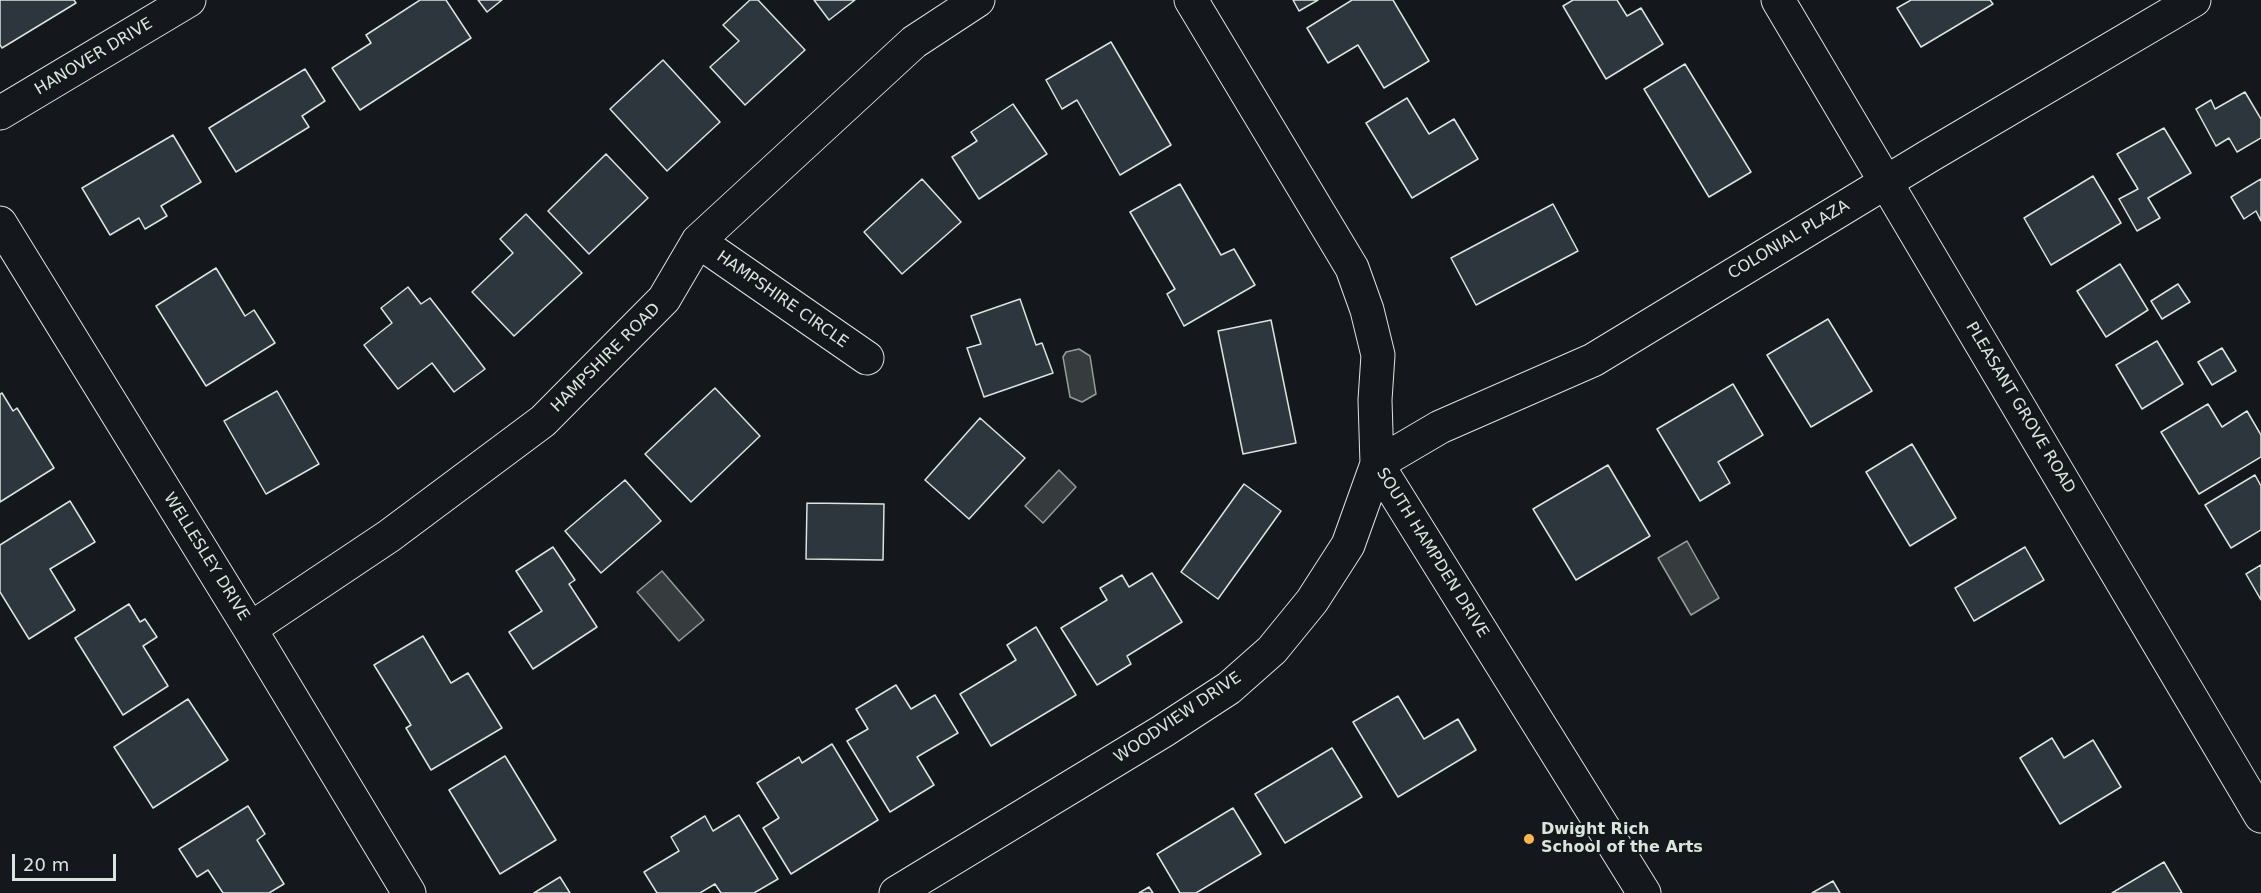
<!DOCTYPE html>
<html>
<head>
<meta charset="utf-8">
<style>
	body { margin:0 }
	#map { position:relative; width:2261px; height:893px; overflow:hidden; background:#14181c; font-family:"DejaVu Sans",sans-serif }
	canvas { display:block }
	.scale { position:absolute; left:12px; top:854px; width:104px; height:27px; box-sizing:border-box; border:3px solid #d8e6dc; border-top:0; padding-left:8px; font-size:18px; line-height:21px; white-space:nowrap; color:#d8e6dc; -webkit-text-stroke:4px #14181c; paint-order:stroke }
</style>
</head>
<body>
<div id="map">
<canvas width="2261" height="893"></canvas>
<div class="scale">20 m</div>
</div>
<script>
const ctx = document.querySelector('canvas').getContext('2d');
ctx.lineJoin = 'round';
function paint(path, color) { ctx.fillStyle = color; ctx.fill(path, 'evenodd'); }
const shape = rows => new Path2D(rows.map(r => 'M' + r).join(''));
function strokePath(path, color, width, dash) { ctx.strokeStyle = color; ctx.lineWidth = width; ctx.lineCap = dash ? 'butt' : 'round'; ctx.setLineDash(dash || []); ctx.stroke(path); }
function write(font, color, halo, rows, align = 'center') {
  ctx.font = font + ' "DejaVu Sans",sans-serif'; ctx.lineWidth = 4.5; ctx.setLineDash([]); ctx.textBaseline = 'middle'; ctx.strokeStyle = halo; ctx.fillStyle = color; for (const [text, x, y, turn = 0] of rows) {
    ctx.save(); ctx.translate(x, y); ctx.rotate((+turn || 0) * Math.PI / 180); ctx.textAlign = isNaN(turn) ? turn : align; if (halo) ctx.strokeText(text, 0, 0); ctx.fillText(text, 0, 0); ctx.restore();
  }
}
const water = shape([
	[1079,349,1090,356,1096,394,1082,402,1070,397,1063,357,1066,352,1079,349],
	[1059,470,1076,487,1043,523,1025,506,1059,470],
	[1687,541,1719,598,1691,615,1658,558,1687,541],
	[662,571,704,620,679,641,637,592,662,571]
]);
const building = shape([
	[0,0,74,0,76,3,2,48,0,45,0,0],
	[420,0,446,0,471,38,360,110,332,68,371,43,366,35,420,0],
	[478,0,502,0,487,12,478,0],
	[750,0,758,0,805,50,745,105,710,67,739,41,723,25,750,0],
	[814,0,855,0,829,20,814,0],
	[1293,0,1318,0,1299,11,1293,0],
	[1352,0,1393,0,1429,61,1384,88,1358,45,1328,63,1307,28,1352,0],
	[1573,0,1617,0,1627,16,1641,8,1663,44,1606,79,1563,6,1573,0],
	[1911,0,1990,0,1993,4,1921,47,1897,8,1911,0],
	[1111,42,1171,145,1120,175,1077,100,1062,109,1046,80,1111,42],
	[663,60,720,122,667,171,610,109,663,60],
	[1685,64,1751,172,1709,197,1644,89,1685,64],
	[305,69,325,101,302,116,309,127,236,172,209,128,305,69],
	[2245,92,2261,119,2261,138,2237,152,2229,138,2216,146,2196,109,2211,100,2215,109,2245,92],
	[1407,98,1429,134,1454,119,1478,159,1412,198,1366,123,1407,98],
	[1013,104,1047,154,979,199,952,157,977,141,971,132,1013,104],
	[2164,128,2191,173,2148,198,2160,218,2137,231,2119,199,2138,189,2117,154,2164,128],
	[173,135,201,182,161,206,167,216,145,229,139,218,110,235,82,188,173,135],
	[606,154,648,198,589,254,548,211,606,154],
	[2093,176,2121,223,2051,265,2024,218,2093,176],
	[922,179,961,222,902,274,864,232,922,179],
	[2261,179,2261,221,2256,211,2244,219,2231,197,2261,179],
	[1180,184,1221,255,1234,249,1255,285,1184,326,1167,294,1175,289,1130,212,1180,184],
	[1553,204,1578,251,1476,305,1451,258,1553,204],
	[526,214,582,273,514,336,472,292,513,253,500,239,526,214],
	[2120,264,2148,310,2106,337,2077,291,2120,264],
	[216,268,245,316,254,310,275,343,206,386,156,306,216,268],
	[2178,284,2190,302,2162,319,2151,301,2178,284],
	[408,287,421,304,430,298,485,369,454,392,432,363,398,389,364,345,392,323,381,308,408,287],
	[1020,299,1036,345,1042,343,1053,373,984,397,967,348,981,344,971,316,1020,299],
	[1828,319,1872,391,1811,427,1767,355,1828,319],
	[1271,320,1296,443,1243,454,1218,331,1271,320],
	[2157,341,2183,384,2142,409,2116,365,2157,341],
	[2222,348,2236,371,2212,385,2198,362,2222,348],
	[1733,384,1763,435,1718,462,1730,483,1700,501,1657,429,1733,384],
	[715,388,760,436,691,502,645,454,715,388],
	[277,391,319,464,266,494,224,421,277,391],
	[2,393,13,411,17,408,54,468,0,502,0,394,2,393],
	[2208,404,2222,427,2247,411,2261,435,2261,457,2199,494,2161,432,2208,404],
	[980,418,1025,458,969,519,925,480,980,418],
	[1912,444,1956,518,1910,546,1866,472,1912,444],
	[1608,465,1650,536,1576,580,1533,509,1608,465],
	[2255,475,2261,486,2261,530,2231,548,2205,505,2255,475],
	[625,480,661,521,601,573,565,531,625,480],
	[1244,484,1281,511,1218,599,1181,572,1244,484],
	[70,501,95,542,50,569,75,610,29,639,0,592,0,545,70,501],
	[807,503,884,504,883,560,806,559,807,503],
	[553,547,575,580,569,584,597,627,533,669,509,632,542,611,516,571,553,547],
	[2025,547,2044,580,1974,621,1955,588,2025,547],
	[2261,565,2261,600,2246,574,2261,565],
	[1152,573,1182,622,1127,656,1131,664,1097,685,1061,628,1107,600,1100,588,1122,575,1129,587,1152,573],
	[129,604,140,622,145,619,157,637,143,646,168,686,123,715,75,638,129,604],
	[1036,627,1076,695,991,746,960,694,1016,660,1007,645,1036,627],
	[423,636,451,683,468,673,502,728,431,770,406,728,411,725,374,665,423,636],
	[896,685,911,709,935,695,958,733,917,757,934,785,890,812,847,741,868,729,856,709,896,685],
	[1398,696,1424,739,1458,719,1476,750,1398,797,1353,722,1398,696],
	[188,699,228,760,153,808,114,747,188,699],
	[2052,738,2064,758,2093,740,2121,787,2060,824,2020,758,2052,738],
	[832,744,878,820,791,874,763,828,779,818,757,783,799,757,802,763,832,744],
	[1332,748,1362,797,1285,843,1255,794,1332,748],
	[505,756,556,840,500,874,449,790,505,756],
	[248,806,265,834,257,840,284,884,269,893,223,893,208,870,197,877,179,849,248,806],
	[1233,808,1261,854,1196,893,1180,893,1157,854,1233,808],
	[739,815,778,879,754,893,721,893,715,884,700,893,657,893,644,872,679,851,671,837,705,816,713,831,739,815],
	[2164,862,2182,893,2112,893,2164,862],
	[560,877,570,893,534,893,560,877],
	[1833,881,1840,893,1812,893,1833,881],
	[1149,887,1153,893,1139,893,1149,887]
]);
const minor = shape([
	[1191,0,1352,268,1367,310,1378,355,1375,400,1377,464,1644,893],
	[1778,0,2261,816],
	[0,113,189,0],
	[0,223,250,629,409,893],
	[698,241,867,358],
	[250,629,389,536,543,421,664,299,698,241,914,42,978,0],
	[896,893,1163,731,1229,688,1272,650,1312,601,1348,545,1377,464,1440,427,1593,360,1929,156,2194,0]
]);
const markers = [
	[1529,839,6,"#ffb74d"]
];
const streetNames = [
	["HANOVER DRIVE",94,57,-31],
	["COLONIAL PLAZA",1789,240,-31],
	["HAMPSHIRE CIRCLE",782,300,35],
	["HAMPSHIRE ROAD",606,358,-45],
	["PLEASANT GROVE ROAD",2020,408,59],
	["SOUTH HAMPDEN DRIVE",1432,553,58],
	["WELLESLEY DRIVE",206,557,58],
	["WOODVIEW DRIVE",1178,718,-34]
];
const poiNames = [
	["Dwight Rich",1541,830],
	["School of the Arts",1541,848]
];
paint(water, '#363b3e');
strokePath(water, '#939e99', 1.5);
paint(building, '#2c363c');
strokePath(building, '#d8e6dc', 1.5);
strokePath(minor, '#d8e6dc', 35);
strokePath(minor, '#14181c', 33);
for (const [x, y, r, color] of markers) { const dot = new Path2D(); dot.arc(x, y, r, 0, 2 * Math.PI); ctx.fillStyle = color; ctx.fill(dot); strokePath(dot, '#14181c', 2); }
write('16px', '#d8e6dc', '#14181c', streetNames);
write('bold 16px', '#d8e6dc', '#14181c', poiNames, 'left');
</script>
</body>
</html>
